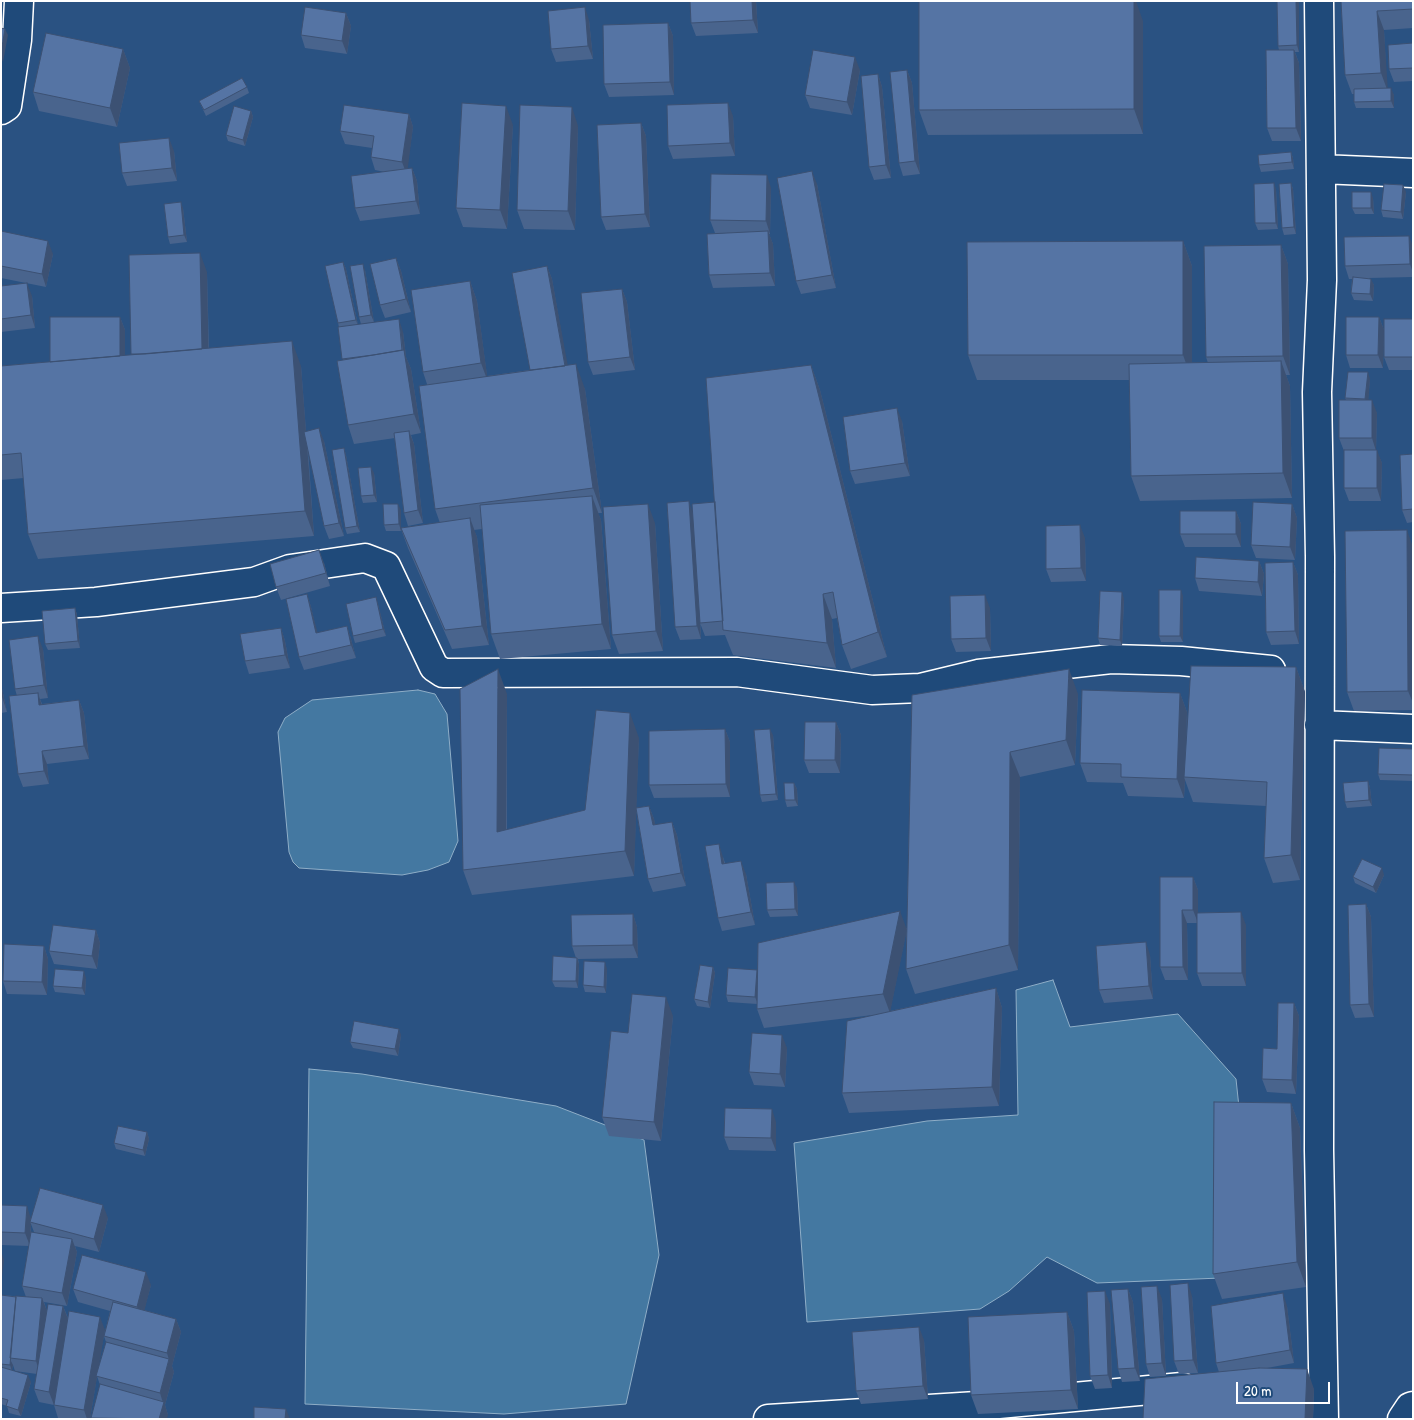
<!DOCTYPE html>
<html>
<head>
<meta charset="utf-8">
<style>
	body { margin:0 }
	#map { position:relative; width:1414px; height:1420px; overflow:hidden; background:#2a5282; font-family:"Patrick Hand",sans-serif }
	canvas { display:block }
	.frame { position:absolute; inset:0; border:2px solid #fff; pointer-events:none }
	.scale { position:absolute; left:1236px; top:1382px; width:94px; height:22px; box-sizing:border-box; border:2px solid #fff; border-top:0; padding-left:6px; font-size:15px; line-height:18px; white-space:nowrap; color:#fff; -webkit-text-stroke:4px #1f4a7a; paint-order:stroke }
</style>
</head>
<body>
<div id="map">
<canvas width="1414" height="1420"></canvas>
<div class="frame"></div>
<div class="scale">20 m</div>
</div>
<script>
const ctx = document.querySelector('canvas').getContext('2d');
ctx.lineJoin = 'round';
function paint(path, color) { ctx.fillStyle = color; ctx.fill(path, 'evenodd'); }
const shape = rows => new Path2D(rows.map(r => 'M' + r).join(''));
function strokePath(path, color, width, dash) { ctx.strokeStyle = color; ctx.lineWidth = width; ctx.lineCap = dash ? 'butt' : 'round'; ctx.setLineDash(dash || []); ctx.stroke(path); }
const water = shape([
	[418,690,435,694,447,714,458,841,449,862,428,870,402,875,299,868,293,862,289,852,278,732,285,718,312,700,418,690],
	[1053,980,1070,1027,1178,1014,1236,1079,1243,1145,1221,1278,1097,1283,1047,1257,1009,1291,980,1309,807,1322,794,1143,927,1121,1018,1115,1016,990,1053,980],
	[309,1069,362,1074,556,1106,644,1140,659,1255,626,1404,504,1414,305,1404,309,1069]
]);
const street = shape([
	[1319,1,1322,280,1317,392,1320,557,1319,1150,1324,1419],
	[1,110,7,106,17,40,19,1],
	[1321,169,1413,173],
	[1,608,96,602,254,582,290,569,365,558,386,566,434,667,443,673,737,672,872,690,920,688,978,674,1111,659,1181,661,1271,670],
	[1319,725,1413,729],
	[768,1419,977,1406,1182,1387],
	[1402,1419,1410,1407,1413,1406]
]);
const wall = shape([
	[756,1,758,33,696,36,691,23],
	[1299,1,1299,52,1295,52,1299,63,1301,141,1272,141,1267,128,1279,50,1278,46],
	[1341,1,1413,1,1413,28,1384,30,1387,88,1394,95,1394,108,1356,108,1354,102,1354,94,1352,94,1345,75],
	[346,13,351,26,347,54,305,48,301,35],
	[589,20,593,59,556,62,551,49],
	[1143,21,1143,134,928,135,919,110],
	[668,23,673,36,674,95,609,97,604,84],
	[1413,43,1413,81,1394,82,1389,69],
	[123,49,130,68,117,127,39,111,33,92],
	[860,70,852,115,810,108,805,95],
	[907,70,912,83,920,174,903,176,899,163],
	[878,74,882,87,891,178,874,180,869,167],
	[247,87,249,93,206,116,199,101],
	[251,111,253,117,245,146,228,141,226,135],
	[409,114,413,127,407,169,412,168,417,181,420,214,360,221,355,208,385,172,375,170,371,157,372,148,345,144,340,131],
	[733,116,735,156,673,159,668,146],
	[641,123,646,136,650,227,606,230,601,217],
	[513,125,507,229,463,227,456,208],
	[578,126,575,230,524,229,517,210],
	[174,151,177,181,127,186,122,173],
	[1291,152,1293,158,1294,169,1261,172,1259,165],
	[1291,183,1293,189,1296,234,1284,235,1282,228],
	[817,184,836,288,801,294,796,281],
	[771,188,770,234,769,234,773,244,775,286,713,288,709,275,725,233,715,233,710,220],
	[1276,189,1278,229,1258,230,1255,223],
	[1406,192,1403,219,1383,217,1381,210],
	[1373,198,1374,214,1355,214,1352,208],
	[183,208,187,242,170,244,168,237],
	[1,231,53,254,46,287,1,278],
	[1183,241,1192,266,1192,363,1208,363,1206,357,1281,245,1288,264,1290,375,1286,375,1290,386,1292,498,1140,501,1131,476,1130,380,977,380,968,355],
	[1413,246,1413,277,1369,278,1374,285,1373,301,1354,300,1351,293,1352,279,1349,279,1345,266],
	[396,258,401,271,411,312,385,318,380,305],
	[343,262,346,269,358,325,403,332,406,357,411,369,421,433,411,435,414,444,423,523,408,526,404,513,395,438,354,444,348,425,343,360,339,327,338,323],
	[547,266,552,279,567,365,585,389,602,513,598,513,601,520,611,649,500,659,491,634,482,529,474,530,477,537,489,645,452,649,408,548,401,529,401,531,386,531,384,525,401,510,401,528,440,523,435,509,427,384,423,372,470,281,477,301,487,376,530,370],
	[365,270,374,322,361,324,359,317],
	[207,272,209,348,301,366,306,431,324,441,344,536,329,539,324,526,308,449,314,536,38,559,28,534,24,478,1,480,1,366,50,362,120,317,125,330,125,355,131,355,131,354],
	[1,286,32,296,35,328,1,332],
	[622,289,627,302,635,370,593,375,588,362],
	[1379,317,1384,330,1383,368,1350,368,1346,355],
	[1413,319,1413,370,1389,370,1384,357],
	[811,365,820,390,887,657,851,669,842,645,837,618,832,619,836,668,733,655,725,635,705,636,700,623,699,596,701,639,680,640,675,627,693,513,715,502],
	[1370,379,1368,400,1377,413,1376,450,1382,463,1381,501,1349,501,1344,488,1344,451,1339,438,1346,400,1345,398],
	[902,421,910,476,855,484,850,471],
	[344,448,346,455,360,532,347,534,345,528],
	[1413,454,1413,522,1407,523,1402,510],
	[374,473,377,502,363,503,361,496],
	[1292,504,1297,518,1295,560,1256,558,1251,545],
	[1236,511,1241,524,1241,547,1185,547,1180,534],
	[655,523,663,651,619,654,612,635],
	[1085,538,1086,581,1051,582,1046,569],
	[1413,547,1413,710,1354,711,1347,692],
	[1259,561,1264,574,1262,596,1199,591,1195,578],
	[1293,562,1298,575,1299,644,1271,645,1266,632],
	[324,563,330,586,281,600,276,587],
	[307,594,311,607,317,633,347,626,351,639,356,658,304,670,299,657],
	[1183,596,1183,642,1161,642,1159,636],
	[1124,599,1122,646,1100,645,1098,638],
	[378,604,386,636,355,643,353,636],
	[75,608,77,615,80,648,48,650,45,644],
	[990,608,991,651,956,652,951,639],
	[281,628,285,641,290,668,249,674,245,661],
	[43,649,48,698,40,699,42,704,79,700,84,713,89,759,47,764,49,784,23,787,18,774,17,696,15,689],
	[1296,667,1305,692,1300,880,1273,883,1264,858,1266,806,1193,802,1185,780,1184,798,1128,796,1123,783,1087,782,1080,763,1180,693,1187,712,1186,748],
	[1,684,7,712,1,713],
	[507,694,507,830,585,810,639,738,636,808,649,806,654,819,655,825,672,822,677,835,686,886,653,892,648,879,636,809,634,876,472,895,463,870],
	[1078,694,1075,765,1020,777,1018,970,915,994,906,969,906,933,890,1011,996,988,1002,1008,999,1106,849,1113,842,1093,873,1015,764,1028,757,1009,757,1004,728,1002,726,995,757,970,907,928,912,695],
	[836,722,841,735,840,773,809,773,804,760],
	[725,729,730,742,730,797,654,798,649,785],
	[773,735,778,800,762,802,760,795],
	[1413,749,1413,781,1380,780,1378,774],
	[1368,781,1370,788,1372,806,1347,808,1345,802],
	[794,783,797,789,798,806,787,807,785,800],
	[723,857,725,863,746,874,755,925,722,931,718,918],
	[1384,875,1376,893,1355,883,1353,877],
	[1193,877,1198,890,1198,913,1246,925,1246,986,1202,986,1197,973,1197,923,1187,923,1188,980,1165,980,1160,967],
	[797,888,798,916,770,917,767,910],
	[1366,904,1371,917,1374,1017,1355,1018,1350,1005],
	[633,914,637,927,638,958,578,959,579,964,578,988,555,987,552,981,576,958,572,946],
	[96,930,100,943,97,969,54,964,49,951],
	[44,946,48,959,47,995,7,994,3,981],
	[1150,955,1153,999,1104,1003,1099,990],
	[713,967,715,973,710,1008,697,1006,694,999],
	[607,969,606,993,585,992,583,985],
	[86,978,85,995,55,992,53,986],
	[1294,1003,1299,1016,1296,1094,1267,1092,1262,1079,1277,1049],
	[673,1016,661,1141,609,1136,602,1117,628,1033],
	[401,1035,398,1056,353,1048,350,1042],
	[787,1048,785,1087,754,1085,749,1072],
	[1291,1103,1300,1128,1306,1287,1222,1299,1213,1274],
	[776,1122,776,1151,729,1150,724,1137],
	[147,1132,149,1139,145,1156,116,1149,114,1143],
	[1,1205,31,1218,108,1218,99,1252,75,1246,77,1252,67,1306,44,1302,47,1311,63,1306,68,1318,105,1330,97,1372,106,1342,104,1336,110,1311,78,1302,73,1289,151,1285,144,1310,176,1319,181,1332,172,1366,174,1372,165,1405,168,1415,100,1385,97,1376,90,1419,58,1418,54,1405,39,1402,34,1389,37,1374,15,1371,13,1365,12,1370,31,1382,21,1416,9,1413,7,1406,1,1404,1,1295,26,1297,22,1286,29,1246,1,1245],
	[31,1224,34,1232,31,1236],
	[1128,1289,1133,1302,1140,1381,1122,1382,1118,1369],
	[1192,1296,1198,1373,1179,1374,1174,1361],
	[1162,1299,1166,1376,1150,1377,1146,1364],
	[1110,1304,1112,1388,1095,1389,1090,1376],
	[1287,1306,1294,1363,1267,1368,1314,1389,1313,1419,1143,1419,1219,1372,1216,1363],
	[1067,1312,1074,1331,1078,1409,978,1414,971,1395],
	[924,1340,928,1399,861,1404,856,1391]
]);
const shadedWall = shape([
	[752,1,756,1,758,33,753,20],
	[1134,1,1136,1,1143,21,1143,134,1134,109],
	[1296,1,1299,1,1299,52,1297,45],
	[585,7,589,20,593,59,588,46],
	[1377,11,1384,30,1388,92,1381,73],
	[346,13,351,26,347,54,342,41],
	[668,23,673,36,674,95,670,82],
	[5,29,8,35,3,62,1,56,1,52],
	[123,49,130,68,117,127,110,108],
	[1294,50,1299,63,1301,141,1296,128],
	[855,57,860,70,852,115,847,102],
	[907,70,912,83,920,174,915,161],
	[878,74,882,87,891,178,886,165],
	[1391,88,1394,95,1394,108,1391,101],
	[728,103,733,116,735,156,730,143],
	[506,106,513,125,507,229,500,210],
	[572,107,578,126,575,230,568,211],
	[251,111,253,117,245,146,243,140],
	[409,114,413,127,407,175,402,162],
	[641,123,646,136,650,227,645,214],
	[169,138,174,151,177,181,172,168],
	[1291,152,1293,158,1294,169,1292,162],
	[412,168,417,181,420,214,416,201],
	[812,171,817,184,836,288,832,275],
	[767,175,771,188,770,234,766,221],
	[1274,183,1276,189,1278,229,1276,223],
	[1291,183,1293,189,1296,234,1294,227],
	[1403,185,1406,192,1403,219,1401,212],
	[1371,192,1373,198,1374,214,1371,208],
	[181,202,183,208,187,242,184,235],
	[768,231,773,244,775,286,770,273],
	[1409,236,1413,246,1413,273,1410,264],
	[48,241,53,254,46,287,42,274],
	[1183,241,1192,266,1192,380,1183,355],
	[1281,245,1288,264,1290,375,1283,356],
	[200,253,207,272,209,372,202,352],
	[396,258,401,271,411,312,406,299],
	[343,262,346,269,358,326,356,320],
	[363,264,365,270,374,322,371,315],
	[547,266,552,279,571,383,566,370],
	[1371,279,1374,285,1373,301,1370,294],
	[470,281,477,301,488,382,481,363],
	[27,283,32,296,35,328,31,315],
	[622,289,627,302,635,370,630,357],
	[120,317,125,330,125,379,120,366],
	[1379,317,1384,330,1383,368,1378,355],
	[399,319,403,332,406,357,411,369,421,433,414,414,403,351],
	[292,341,301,366,314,536,305,511],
	[1281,361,1290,386,1292,498,1283,473],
	[576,364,585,389,602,513,593,488],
	[811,365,820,390,887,657,878,632],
	[1368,372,1370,379,1368,406,1365,399],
	[1372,400,1377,413,1376,451,1372,438],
	[897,408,902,421,910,476,905,463],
	[319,428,324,441,344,536,339,523],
	[409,431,414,444,423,523,418,510],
	[344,448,346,455,360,532,357,526],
	[1377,450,1382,463,1381,501,1377,488],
	[371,467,374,473,377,502,374,495],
	[592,496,601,520,611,649,602,624],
	[689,501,693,514,701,639,697,626],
	[398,504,401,510,401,531,399,524],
	[648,504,655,523,663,651,656,631],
	[1292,504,1297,518,1295,560,1290,547],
	[1236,511,1241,524,1241,547,1236,534],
	[470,518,477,537,489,645,482,626],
	[1080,525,1085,538,1086,581,1081,568],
	[1407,530,1413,547,1413,703,1408,691],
	[319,550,324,563,330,586,326,573],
	[1259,561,1264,574,1262,596,1258,582],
	[1293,562,1298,575,1299,644,1295,631],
	[1181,590,1183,596,1183,642,1180,636],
	[1122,592,1124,599,1122,646,1120,640],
	[307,594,311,607,321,646,316,633],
	[823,594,832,619,836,668,827,643],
	[985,595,990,608,991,651,986,638],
	[376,597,378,604,386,636,383,629],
	[75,608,77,615,80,648,78,641],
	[347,626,351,639,356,658,351,645],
	[281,628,285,641,290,668,285,655],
	[38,636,43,649,48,698,44,685],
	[1296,667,1305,692,1300,880,1291,855],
	[498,669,507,694,506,857,497,832],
	[1069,669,1078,694,1075,765,1066,740],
	[1,684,7,712,1,694],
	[38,693,42,706,39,705],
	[1180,693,1187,712,1185,777,1184,777,1185,780,1184,798,1177,779],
	[79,700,84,713,89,759,84,746],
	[630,713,639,738,634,876,625,851],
	[836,722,841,735,840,773,835,760],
	[725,729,730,742,730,797,726,784],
	[770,729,773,735,778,800,776,794],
	[42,751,47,764,49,784,44,771],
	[1010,752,1020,777,1018,970,1009,945],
	[1368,781,1370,788,1372,806,1369,800],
	[794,783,797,789,798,806,795,800],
	[649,806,654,819,658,838,653,825],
	[672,822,677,835,686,886,681,873],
	[719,844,723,857,727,877,722,864],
	[741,861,746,874,755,925,751,912],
	[1382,868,1384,875,1376,893,1373,887],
	[1193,877,1198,890,1198,923,1193,910],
	[794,882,797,888,798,916,795,909],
	[1366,904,1371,917,1374,1017,1369,1004],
	[1182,910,1187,923,1188,980,1183,967],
	[900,911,907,930,890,1013,883,994],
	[1241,912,1246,925,1246,986,1242,973],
	[633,914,637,927,638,958,633,945],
	[96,930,100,943,97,969,92,956],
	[1146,942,1150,955,1153,999,1149,986],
	[44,946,48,959,47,995,42,982],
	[577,958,579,964,578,988,576,981],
	[605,962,607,969,606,993,604,987],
	[713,967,715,973,710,1008,708,1002],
	[757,970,758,1004,755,997],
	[84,971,86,978,85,995,82,988],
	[996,988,1002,1008,999,1106,992,1087],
	[666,997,673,1016,661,1141,654,1122],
	[1294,1003,1299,1016,1296,1094,1292,1080],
	[399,1029,401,1035,398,1056,395,1049],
	[782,1035,787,1048,785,1087,780,1074],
	[1291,1103,1300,1128,1306,1287,1297,1262],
	[772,1109,776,1122,776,1151,771,1138],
	[147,1132,149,1139,145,1156,143,1150],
	[103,1205,108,1218,99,1252,94,1239],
	[27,1206,31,1219,30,1222,31,1224,30,1246,25,1233],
	[72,1239,77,1252,67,1306,62,1293],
	[1,1251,4,1260,1,1285],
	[146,1272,151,1285,142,1320,137,1307],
	[1188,1283,1192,1296,1198,1373,1193,1360],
	[1157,1286,1162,1299,1166,1376,1162,1363],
	[1128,1289,1133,1302,1140,1381,1135,1368],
	[1105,1291,1110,1304,1112,1388,1108,1375],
	[1283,1293,1287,1306,1294,1363,1290,1350],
	[42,1298,47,1311,40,1374,36,1361],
	[63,1306,68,1319,54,1405,49,1392],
	[1067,1312,1074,1331,1078,1409,1071,1390],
	[100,1317,105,1330,90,1419,87,1419,84,1410],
	[176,1319,181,1332,172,1366,174,1372,165,1405,168,1415,167,1419,159,1419,163,1403,160,1393,169,1360,167,1353],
	[919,1327,924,1340,928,1399,923,1386],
	[10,1359,13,1365,12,1371,10,1365],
	[1307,1369,1314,1389,1313,1419,1305,1419],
	[28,1375,31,1382,21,1416,18,1410],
	[286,1409,290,1419,285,1419]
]);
const building = shape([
	[690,1,752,1,753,20,691,23,690,1],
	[919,1,1134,1,1134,109,919,110,919,1],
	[1277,1,1296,1,1297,45,1278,46,1277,1],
	[1341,1,1413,1,1413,9,1377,11,1381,73,1345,75,1341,1],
	[305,7,346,13,342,41,301,35,305,7],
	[585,7,588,46,551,49,548,11,585,7],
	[668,23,670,82,604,84,603,25,668,23],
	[1,28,5,29,1,52,1,28],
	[46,33,123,49,110,108,33,92,46,33],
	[1413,43,1413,68,1389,69,1388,45,1413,43],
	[813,50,855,57,847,102,805,95,813,50],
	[1266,50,1294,50,1296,128,1267,128,1266,50],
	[907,70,915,161,899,163,890,72,907,70],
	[878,74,886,165,869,167,861,76,878,74],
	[242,78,247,87,204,110,199,101,242,78],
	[1391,88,1391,101,1354,102,1354,89,1391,88],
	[462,103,506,106,500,210,456,208,462,103],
	[728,103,730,143,668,146,667,105,728,103],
	[344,105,409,114,402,162,371,157,374,136,340,131,344,105],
	[520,105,572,107,568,211,517,210,520,105],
	[234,106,251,111,243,140,226,135,234,106],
	[641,123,645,214,601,217,597,125,641,123],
	[169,138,172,168,122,173,119,143,169,138],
	[1291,152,1292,162,1259,165,1258,155,1291,152],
	[412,168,416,201,355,208,351,176,412,168],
	[812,171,832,275,796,281,777,178,812,171],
	[711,174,767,175,766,221,710,220,711,174],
	[1274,183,1276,223,1255,223,1254,184,1274,183],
	[1291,183,1294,227,1282,228,1279,184,1291,183],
	[1384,184,1403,185,1401,212,1381,210,1384,184],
	[1352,192,1371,192,1371,208,1352,208,1352,192],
	[181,202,184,235,168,237,164,204,181,202],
	[1,231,48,241,42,274,1,266,1,231],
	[768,231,770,273,709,275,707,234,768,231],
	[1409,236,1410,264,1345,266,1344,237,1409,236],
	[1183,241,1183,355,968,355,967,242,1183,241],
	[1281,245,1283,356,1206,357,1204,246,1281,245],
	[200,253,202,349,145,354,131,354,129,255,200,253],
	[396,258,406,299,380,305,370,264,396,258],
	[343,262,356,320,338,323,325,266,343,262],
	[363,264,371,315,359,317,350,266,363,264],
	[547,266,565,366,530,370,512,273,547,266],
	[1353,277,1371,279,1370,294,1351,293,1353,277],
	[470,281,481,363,423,372,411,290,470,281],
	[27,283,31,315,1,319,1,286,27,283],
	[622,289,630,357,588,362,581,293,622,289],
	[50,317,120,317,120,356,50,362,50,317],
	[1346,317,1379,317,1378,355,1346,355,1346,317],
	[399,319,402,350,373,355,342,359,338,327,399,319],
	[1384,319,1413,319,1413,357,1384,357,1384,319],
	[292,341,305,511,28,534,21,453,1,455,1,366,292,341],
	[404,350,414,414,348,425,337,361,404,350],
	[1281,361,1283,473,1131,476,1129,364,1281,361],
	[576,364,593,488,435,509,419,386,576,364],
	[811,365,878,632,842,645,833,592,823,594,827,643,723,630,706,378,811,365],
	[1348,372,1368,372,1365,399,1345,398,1348,372],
	[1339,400,1372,400,1372,438,1339,438,1339,400],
	[897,408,905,463,850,471,843,417,897,408],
	[319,428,339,523,324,526,304,432,319,428],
	[409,431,418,510,404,513,394,433,409,431],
	[344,448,357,526,345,528,332,450,344,448],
	[1344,450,1377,450,1377,488,1344,488,1344,450],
	[1413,454,1413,509,1402,510,1400,455,1413,454],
	[371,467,374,495,361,496,358,468,371,467],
	[592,496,602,624,491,634,480,505,592,496],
	[689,501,697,626,675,627,667,503,689,501],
	[715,502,723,621,700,623,692,504,715,502],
	[1253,502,1292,504,1290,547,1251,545,1253,502],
	[383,504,398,504,399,524,384,525,383,504],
	[648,504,656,631,612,635,603,507,648,504],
	[1180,511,1236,511,1236,534,1180,534,1180,511],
	[470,518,482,626,445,630,401,528,470,518],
	[1080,525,1081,568,1046,569,1046,526,1080,525],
	[1407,530,1408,691,1347,692,1345,531,1407,530],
	[319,550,326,573,276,587,270,564,319,550],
	[1196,557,1259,561,1258,582,1195,578,1196,557],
	[1293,562,1295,631,1266,632,1265,563,1293,562],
	[1159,590,1181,590,1180,636,1159,636,1159,590],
	[1100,591,1122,592,1120,640,1098,638,1100,591],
	[307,594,316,633,347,626,351,645,299,657,286,599,307,594],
	[985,595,986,638,951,639,950,596,985,595],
	[376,597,383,629,353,636,346,604,376,597],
	[75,608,78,641,45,644,42,611,75,608],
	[281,628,285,655,245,661,240,634,281,628],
	[38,636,44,685,15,689,9,640,38,636],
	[1191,666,1296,667,1291,855,1264,858,1267,782,1184,777,1191,666],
	[498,669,497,832,585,810,596,710,630,713,625,851,463,870,460,689,498,669],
	[1069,669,1066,740,1010,752,1009,945,906,969,912,695,1069,669],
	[1082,690,1180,693,1177,779,1121,777,1121,764,1080,763,1082,690],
	[38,693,39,705,79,700,84,746,42,751,44,771,18,774,9,696,38,693],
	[805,722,836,722,835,760,804,760,805,722],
	[725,729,726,784,649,785,649,731,725,729],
	[770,729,776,794,760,795,754,730,770,729],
	[1379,748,1413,749,1413,775,1378,774,1379,748],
	[1368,781,1369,800,1345,802,1343,783,1368,781],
	[784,783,794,783,795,800,785,800,784,783],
	[649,806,653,825,672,822,681,873,648,879,636,808,649,806],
	[719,844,722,864,741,861,751,912,718,918,705,846,719,844],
	[1362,859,1382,868,1373,887,1353,877,1362,859],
	[1160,877,1193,877,1193,910,1182,910,1183,967,1160,967,1160,877],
	[794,882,795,909,767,910,766,883,794,882],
	[1366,904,1369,1004,1350,1005,1348,905,1366,904],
	[900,911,883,994,757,1009,758,943,900,911],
	[1241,912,1242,973,1197,973,1197,913,1241,912],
	[633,914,633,945,572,946,571,915,633,914],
	[53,925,96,930,92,956,49,951,53,925],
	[1146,942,1149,986,1099,990,1096,946,1146,942],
	[4,944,44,946,42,982,3,981,4,944],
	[553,956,577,958,576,981,552,981,553,956],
	[584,961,605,962,604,987,583,985,584,961],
	[700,965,713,967,708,1002,694,999,700,965],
	[728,968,757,970,755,997,726,995,728,968],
	[55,969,84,971,82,988,53,986,55,969],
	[996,988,992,1087,842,1093,847,1021,996,988],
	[632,994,666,997,654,1122,602,1117,611,1031,628,1033,632,994],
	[1278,1003,1294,1003,1292,1080,1262,1079,1263,1048,1277,1049,1278,1003],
	[354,1021,399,1029,395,1049,350,1042,354,1021],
	[752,1033,782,1035,780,1074,749,1072,752,1033],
	[1214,1102,1291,1103,1297,1262,1213,1274,1214,1102],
	[725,1108,772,1109,771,1138,724,1137,725,1108],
	[118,1126,147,1132,143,1150,114,1143,118,1126],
	[40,1188,103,1205,94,1239,30,1222,40,1188],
	[1,1205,27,1206,25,1233,1,1232,1,1205],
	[31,1232,72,1239,62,1293,22,1286,31,1232],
	[82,1255,146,1272,137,1307,73,1289,82,1255],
	[1188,1283,1193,1360,1174,1361,1170,1285,1188,1283],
	[1157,1286,1162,1363,1146,1364,1141,1287,1157,1286],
	[1128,1289,1135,1368,1118,1369,1111,1290,1128,1289],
	[1105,1291,1108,1375,1090,1376,1087,1292,1105,1291],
	[1283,1293,1290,1350,1216,1363,1211,1306,1283,1293],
	[1,1295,16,1297,10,1365,1,1364,1,1295],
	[16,1296,42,1298,36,1361,10,1358,16,1296],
	[113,1302,176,1319,167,1353,104,1336,113,1302],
	[48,1304,63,1306,49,1392,34,1389,48,1304],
	[69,1311,100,1317,84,1410,54,1405,69,1311],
	[1067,1312,1071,1390,971,1395,968,1317,1067,1312],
	[919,1327,923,1386,856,1391,852,1332,919,1327],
	[106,1342,169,1359,160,1393,96,1376,106,1342],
	[1,1367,28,1375,18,1410,6,1406,8,1400,1,1398,1,1367],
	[1259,1368,1307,1369,1305,1419,1143,1419,1145,1379,1259,1368],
	[100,1384,164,1402,159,1419,91,1418,100,1384],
	[254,1407,286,1409,285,1419,254,1419,254,1407]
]);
paint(water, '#4478a1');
strokePath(water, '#8faec7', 1);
strokePath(street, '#fff', 31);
strokePath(street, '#1f4a7a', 28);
paint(wall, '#49648d');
paint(shadedWall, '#3c5173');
paint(building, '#5574a4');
strokePath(building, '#3c5173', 1);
</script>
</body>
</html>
